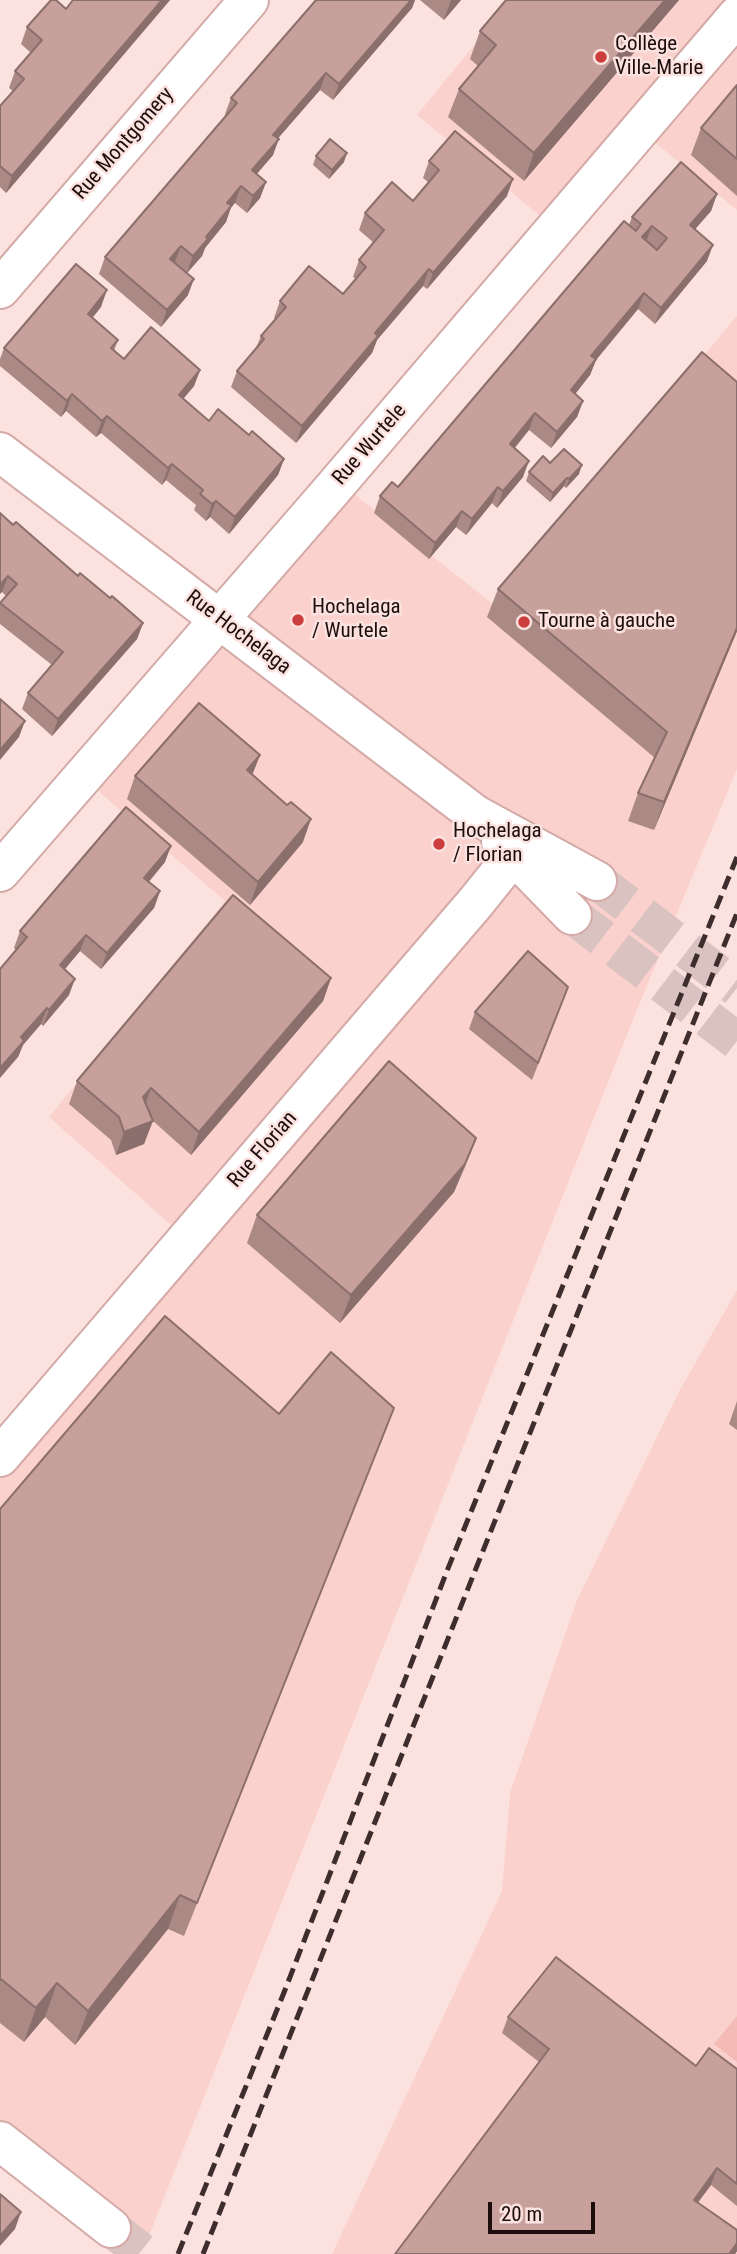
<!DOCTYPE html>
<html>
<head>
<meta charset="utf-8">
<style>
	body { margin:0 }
	#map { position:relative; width:737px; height:2254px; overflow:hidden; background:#fce2df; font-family:"Roboto Condensed",sans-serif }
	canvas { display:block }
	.scale { position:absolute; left:488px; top:2202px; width:107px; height:32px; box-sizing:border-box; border:4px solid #1c0e0d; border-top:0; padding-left:9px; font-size:21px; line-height:24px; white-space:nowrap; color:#1c0e0d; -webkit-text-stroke:5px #fce2df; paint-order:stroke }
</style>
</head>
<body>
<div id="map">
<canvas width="737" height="2254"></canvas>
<div class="scale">20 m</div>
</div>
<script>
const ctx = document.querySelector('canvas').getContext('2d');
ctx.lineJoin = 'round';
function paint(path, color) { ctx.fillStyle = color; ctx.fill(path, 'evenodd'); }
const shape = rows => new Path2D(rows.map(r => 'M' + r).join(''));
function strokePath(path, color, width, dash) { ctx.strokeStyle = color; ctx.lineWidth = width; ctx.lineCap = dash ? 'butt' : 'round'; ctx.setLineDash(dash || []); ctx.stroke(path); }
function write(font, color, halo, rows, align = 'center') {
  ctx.font = font + ' "Roboto Condensed",sans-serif'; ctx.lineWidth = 5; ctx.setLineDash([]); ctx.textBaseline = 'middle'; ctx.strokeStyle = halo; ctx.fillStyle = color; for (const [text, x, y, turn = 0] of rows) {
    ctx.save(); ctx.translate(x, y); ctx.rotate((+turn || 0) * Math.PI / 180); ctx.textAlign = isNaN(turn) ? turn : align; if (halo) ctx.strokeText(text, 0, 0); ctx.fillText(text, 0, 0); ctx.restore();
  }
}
const built = shape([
	[511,0,737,0,737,210,640,130,555,228,417,115],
	[737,316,737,769,636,1012,144,2248,0,2139,0,1452,178,1231,49,1117,225,901,82,777,349,490,494,605],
	[737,1290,737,2254,332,2254,502,1891,510,1793,577,1600,680,1390]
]);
const green = shape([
	[737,2016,737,2062,714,2044]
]);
const minorTunnel = shape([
	[111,2228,144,2254]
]);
const tertiaryTunnel = shape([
	[597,881,737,988],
	[572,915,737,1041]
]);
const minor = shape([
	[0,289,249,0],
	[0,872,330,492,737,16],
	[0,1457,476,902,524,842],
	[0,2141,111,2228]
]);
const tertiary = shape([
	[0,452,476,815,597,881],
	[501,842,572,915]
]);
const rail = shape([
	[178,2254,285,1990,447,1571,737,857],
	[203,2254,737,913]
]);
const wall = shape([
	[73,0,170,0,6,193,0,187,0,106,13,91,9,88,15,71,31,53,21,44,27,27,66,9],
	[316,0,415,0,412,8,333,100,320,90,278,138,273,155,257,174,266,182,260,198,247,213,235,203,231,207,226,222,205,248,202,256,187,273,188,295,161,327,99,274,105,257,226,116,225,114,231,98],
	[420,0,461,0,444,20],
	[506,0,679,0,524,181,448,117,459,89,478,66,470,59,480,31],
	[737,85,737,196,691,155,701,128],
	[316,156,344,162,329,179,313,165],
	[429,161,507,196,427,289,423,286,377,340,372,353,296,443,231,387,237,371,256,348,261,336,275,319,274,318,280,301,343,294,356,279,353,277,359,260,374,243,359,230,365,213,413,201,428,182,423,178],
	[717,194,711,211,695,229,707,261,655,324,638,309,596,360,590,375,575,394,583,401,577,417,551,448,529,430,515,448,523,477,497,508,492,503,466,535,456,527,429,559,374,513,380,496,398,487,629,225,632,217],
	[101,307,92,318,118,340,114,351,124,359,200,370,194,386,183,399,209,421,249,435,284,459,278,475,229,534,210,517,206,521,194,510,196,505,166,480,162,485,101,433,96,437,66,411,61,417,0,366,0,359,4,348],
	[550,463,579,474,566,488,564,486,550,502,526,481,529,472],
	[0,513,78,576,143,623,137,639,52,736,22,709,28,693,52,665,0,624,0,604,6,596,2,592],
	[498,589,737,631,654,830,628,821,638,793,655,758,487,617],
	[260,755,252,775,287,805,303,842,250,905,127,799,135,776],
	[165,862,149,882,160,891,154,908,101,969,80,951,65,969,69,995,43,1026,41,1024,23,1045,18,1057,16,950,14,948,20,931],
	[331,978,323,1001,191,1155,152,1120,144,1144,116,1155,111,1140,69,1104,77,1081],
	[562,1003,532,1080,469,1029,475,1012],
	[466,1165,454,1192,340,1323,247,1243,257,1215],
	[737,1401,737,1430,729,1424],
	[394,1408,381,1441,184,1936,168,1929,75,2045,45,2017,24,2042,0,2023,0,1509,279,1414],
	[508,2017,696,2066,737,2069,737,2206,711,2185,698,2202,737,2251,735,2254,395,2254,539,2062,502,2033]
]);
const shadedWall = shape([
	[162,0,170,0,6,193,12,176],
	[411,0,415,0,412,8,333,100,339,84],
	[451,0,461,0,444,20],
	[665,0,679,0,524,181,534,153],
	[326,73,320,90,267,151,273,135],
	[279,139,273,155,246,186,252,170],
	[347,153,344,162,329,179,332,170],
	[513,179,507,196,427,289,433,273],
	[266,182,260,198,247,213,253,196],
	[241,186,235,203,231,207,226,222,205,248,202,256,187,273,193,256,227,203],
	[717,194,711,211,684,242,690,225],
	[652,226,646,242,642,237],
	[713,245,707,261,655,324,661,308],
	[181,246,175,262,170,259],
	[429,269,423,286,377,340,372,353,296,443,302,426,375,333],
	[194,279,188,295,161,327,167,310],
	[107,290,101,307,82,331,88,314],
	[644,293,638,309,596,360,590,375,565,407,571,390,591,356],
	[200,370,194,386,173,411,179,395],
	[72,394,66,411,61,417,67,401],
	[583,401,577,417,551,448,557,432],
	[535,413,529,430,504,460,510,444],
	[107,416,101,433,96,437,102,421],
	[284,459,278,475,229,534,235,517],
	[529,461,523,477,497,508,503,491],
	[172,464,166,480,162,485,168,468],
	[582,465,579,474,566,488,569,479],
	[567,478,564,486,550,502,553,493],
	[498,487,492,503,466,535,472,519],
	[216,501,210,517,206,521,212,504],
	[462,511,456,527,429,559,435,543],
	[8,576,2,592,0,594,0,585],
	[143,623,137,639,52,736,58,719],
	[737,628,737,631,654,830,664,802],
	[25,721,19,737,0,760,0,750],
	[260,755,251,778,247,770],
	[311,819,303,842,250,905,258,882],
	[171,846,165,862,138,894,144,878],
	[160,891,154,908,101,969,107,953],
	[86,935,80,951,54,982,60,965],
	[331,978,323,1001,191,1155,199,1132],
	[75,979,69,995,43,1026,49,1010],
	[47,1008,41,1024,23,1045,18,1057,0,1078,0,1068,21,1037],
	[151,1088,143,1111,143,1097],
	[153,1121,144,1144,116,1155,124,1132],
	[476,1138,454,1192,340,1323,351,1295],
	[394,1408,381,1441,184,1936,197,1903],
	[180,1895,168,1929,75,2045,88,2011],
	[57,1983,45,2017,24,2042,36,2008],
	[717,2168,711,2185,688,2216,694,2200],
	[21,2212,15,2229,0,2246,0,2236],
	[737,2243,737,2251,735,2254,729,2254]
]);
const building = shape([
	[51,0,56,0,66,9,73,0,162,0,12,176,0,166,0,106,24,79,15,71,42,40,27,27,51,0],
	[316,0,411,0,339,84,326,73,273,135,279,139,252,170,266,182,253,196,241,186,227,203,232,205,206,237,208,239,193,256,181,246,170,259,194,279,167,310,105,257,237,103,231,98,316,0],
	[506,0,665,0,534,153,459,89,496,45,480,31,506,0],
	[737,85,737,159,701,128,737,85],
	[455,131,513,179,433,273,429,269,375,333,378,336,302,426,237,371,264,339,261,336,286,307,280,301,309,266,343,294,366,267,359,260,384,230,365,213,392,182,413,201,439,170,429,161,455,131],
	[330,139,347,153,332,170,316,156,330,139],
	[681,162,717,194,690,225,713,245,661,308,644,293,591,356,596,359,571,390,583,401,557,432,535,413,510,444,529,461,503,491,498,487,472,519,462,511,435,543,380,496,392,482,398,487,624,221,636,231,641,224,632,217,681,162],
	[652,226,667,238,657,250,642,237,652,226],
	[76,264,107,290,88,314,118,340,111,348,124,359,151,327,200,370,179,395,209,421,218,409,249,435,252,431,284,459,235,517,216,501,212,504,200,494,203,490,172,464,168,468,107,416,102,421,72,394,67,401,4,348,76,264],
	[702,352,737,382,737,628,664,802,638,793,667,732,498,589,702,352],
	[564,449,582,465,569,479,567,478,553,493,529,472,543,456,550,463,564,449],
	[0,513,13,525,16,522,78,576,80,573,110,598,112,596,143,623,58,719,28,693,63,652,0,603,17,584,8,576,0,585,0,513],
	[0,699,25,721,0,750,0,699],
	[199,703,260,755,247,770,287,805,291,802,311,819,258,882,135,776,199,703],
	[126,807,171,846,144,878,160,891,107,953,86,935,60,965,75,979,49,1010,47,1008,21,1037,24,1041,0,1068,0,969,27,937,20,931,126,807],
	[233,895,331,978,199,1132,151,1088,143,1097,153,1121,124,1132,119,1117,77,1081,233,895],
	[528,951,568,987,538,1063,475,1012,528,951],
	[389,1061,476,1138,465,1164,351,1295,257,1215,389,1061],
	[165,1316,279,1414,331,1352,394,1408,197,1903,180,1895,88,2011,57,1983,36,2008,1,1979,0,1980,0,1509,165,1316],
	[556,1957,696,2066,709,2048,737,2069,737,2184,717,2168,694,2200,737,2230,737,2243,729,2254,395,2254,549,2049,508,2017,556,1957],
	[0,2194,21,2212,0,2236,0,2194]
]);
const markers = [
	[601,57,7,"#cc3d3e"],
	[298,620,7,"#cc3d3e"],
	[524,622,7,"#cc3d3e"],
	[439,844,7,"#cc3d3e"]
];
const poiNames = [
	["Collège",615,45],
	["Ville-Marie",615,69],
	["Hochelaga",312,608],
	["/ Wurtele",312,632],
	["Tourne à gauche",538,622],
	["Hochelaga",453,832],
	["/ Florian",453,856]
];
const streetNames = [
	["Rue Montgomery",124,144,-49],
	["Rue Wurtele",370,445,-49],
	["Rue Hochelaga",238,633,37],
	["Rue Florian",263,1150,-49]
];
paint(built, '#fad1cd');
paint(green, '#f4bbb6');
strokePath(minorTunnel, '#dac2c0', 38, [38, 19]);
strokePath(tertiaryTunnel, '#dac2c0', 38, [38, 19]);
strokePath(minor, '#d3aaa7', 42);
strokePath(tertiary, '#d3aaa7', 42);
strokePath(minor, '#fff', 38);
strokePath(tertiary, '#fff', 38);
strokePath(rail, '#3d2d2c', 5, [14, 7]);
paint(wall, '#ab8985');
paint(shadedWall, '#8b6f6c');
paint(building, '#c79f9b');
strokePath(building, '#8b6f6c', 2);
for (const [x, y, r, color] of markers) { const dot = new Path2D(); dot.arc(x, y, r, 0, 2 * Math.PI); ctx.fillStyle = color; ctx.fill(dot); strokePath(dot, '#fce2df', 2.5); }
write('21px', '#1c0e0d', '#fce2df', poiNames, 'left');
write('21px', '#1c0e0d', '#fce2df', streetNames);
</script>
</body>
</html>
